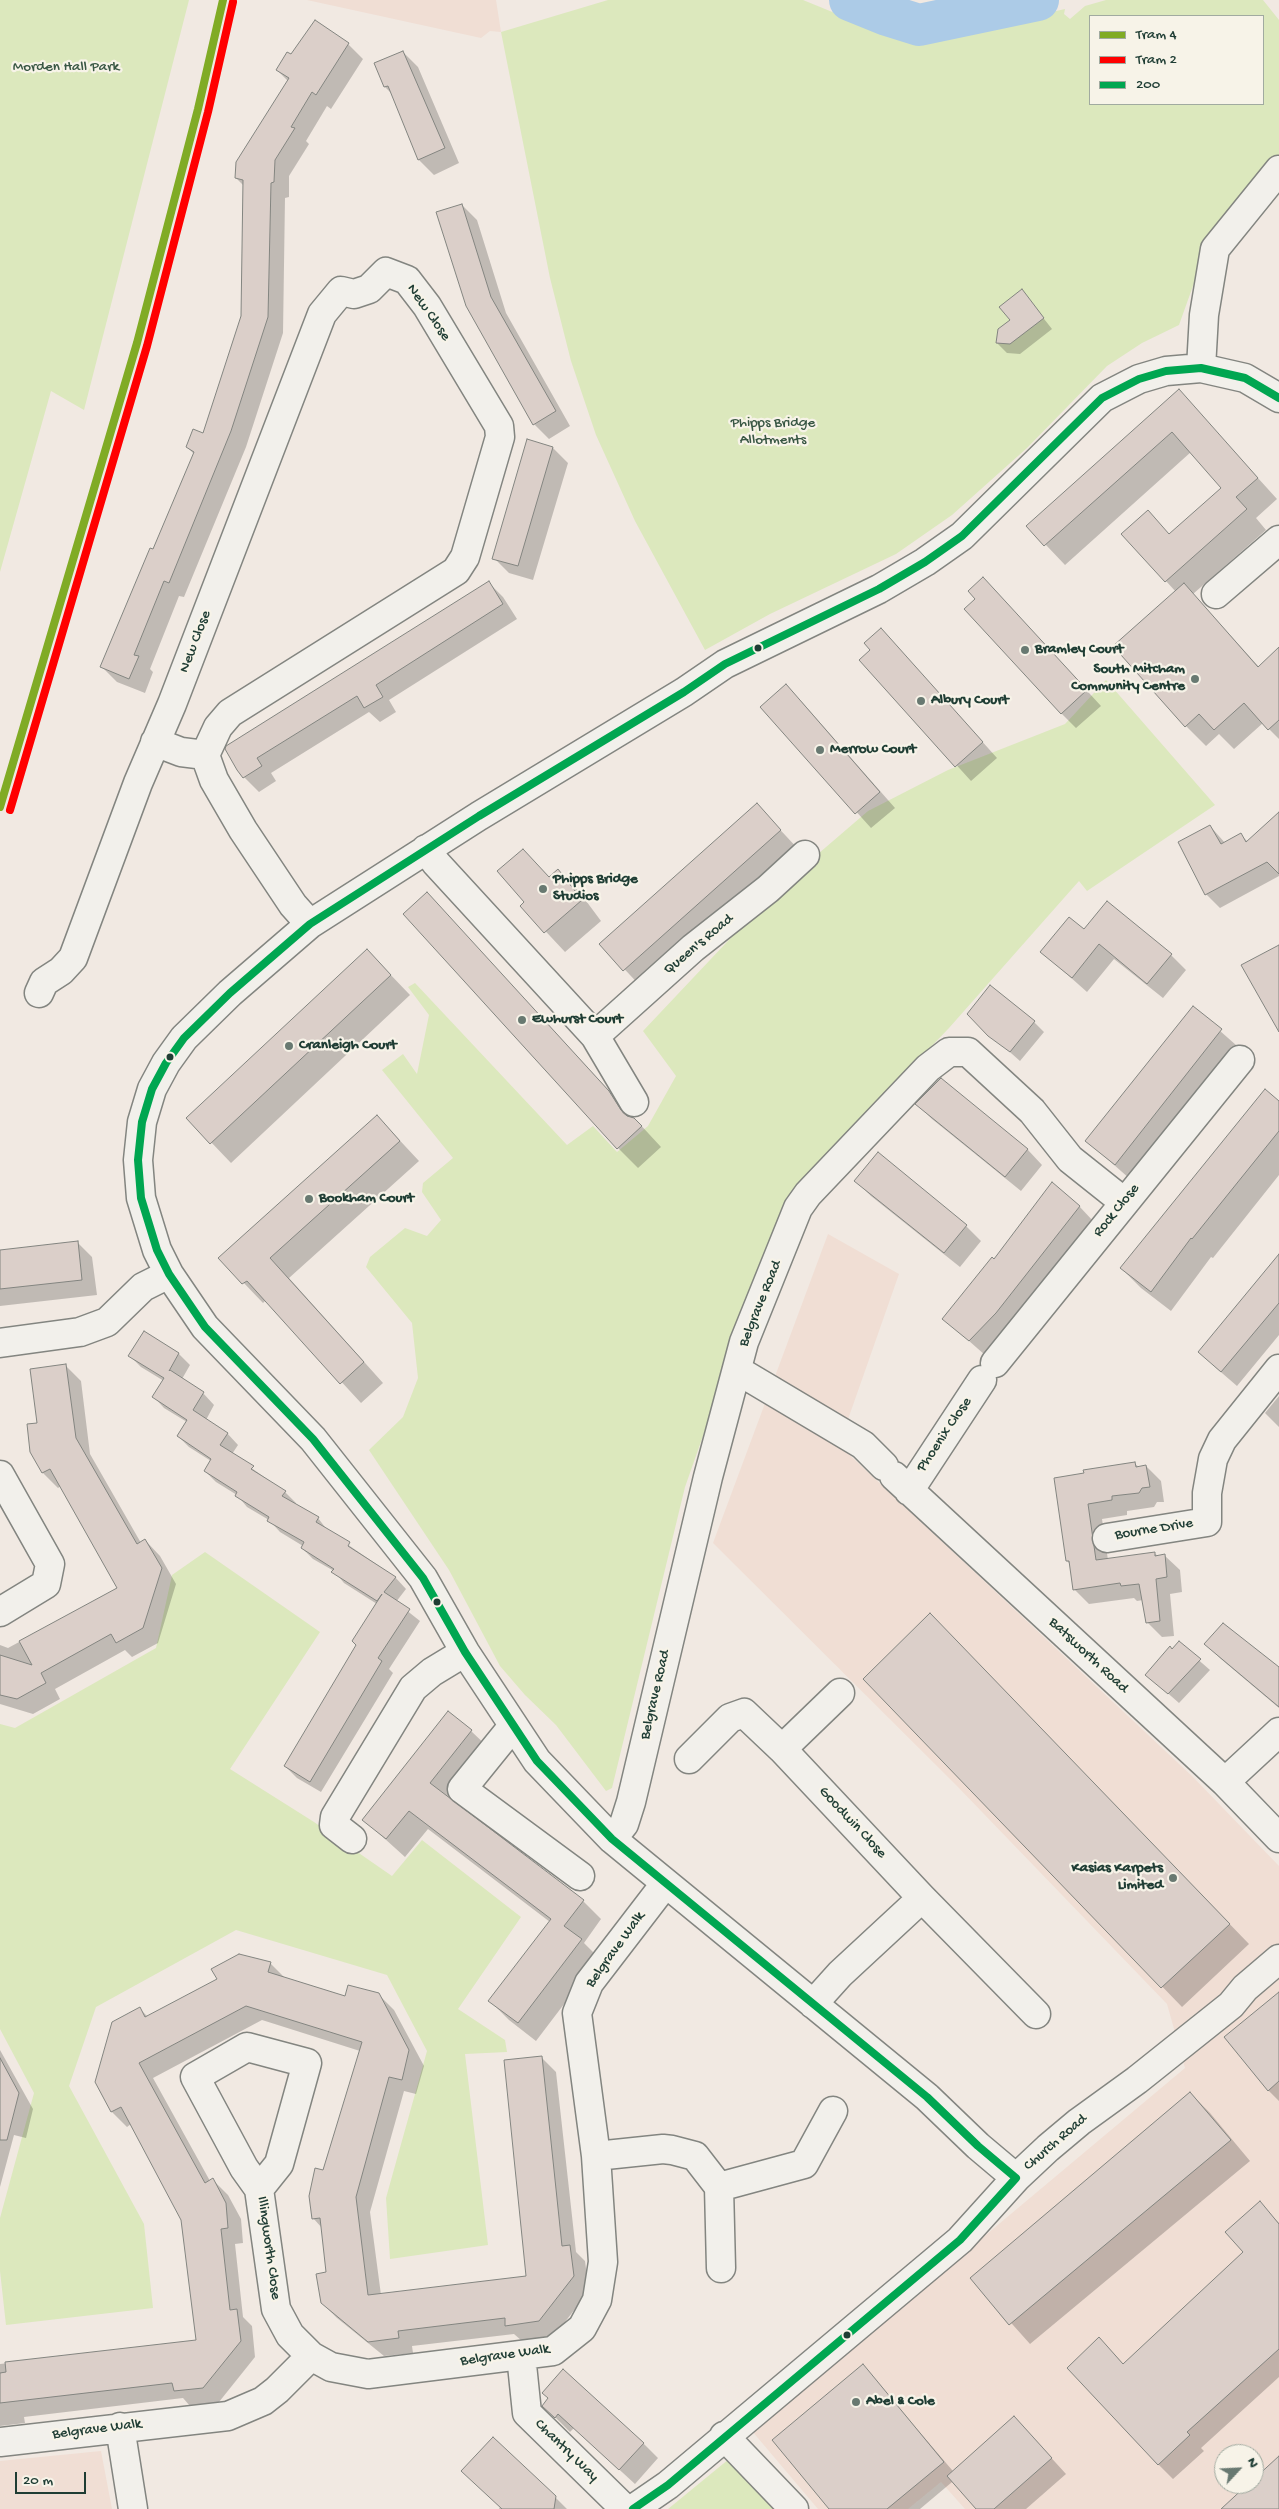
<!DOCTYPE html>
<html>
<head>
<meta charset="utf-8">
<style>
	body { margin:0 }
	#map { position:relative; width:1279px; height:2509px; overflow:hidden; background:#f1e9e2; font-family:"Gochi Hand",sans-serif }
	canvas { display:block }
	.legend { position:absolute; left:1089px; top:15px; width:175px; height:90px; box-sizing:border-box; background:#f7f3e8; border:1px solid #a1aaa0; margin:0; padding:6px 9px; list-style:none; font-size:15px; color:#1f3d34 }
	.legend li { display:flex; align-items:center; gap:10px; height:25px }
	.legend b { width:25px; border:1px solid #a1aaa0 }
	.north { position:absolute; left:1214px; top:2444px; width:50px; height:50px; box-sizing:border-box; background:#f7f3e8; border:1px solid #a1aaa0; border-radius:50%; rotate:65deg; font-size:14px; font-weight:700; line-height:20px; text-align:center; color:#1f3d34 }
	.north::after { content:''; display:block; margin:auto; width:18px; height:22px; background:#687971; clip-path:polygon(50% 0,100% 100%,50% 72%,0 100%) }
	.scale { position:absolute; left:15px; top:2472px; width:71px; height:22px; box-sizing:border-box; border:2px solid #1f3d34; border-top:0; padding-left:6px; font-size:15px; line-height:18px; white-space:nowrap; color:#1f3d34; -webkit-text-stroke:4px #f7f3e8; paint-order:stroke }
</style>
</head>
<body>
<div id="map">
<canvas width="1279" height="2509"></canvas>
<ul class="legend">
<li><b style="height:6px;background:#80ab25"></b>Tram 4</li>
<li><b style="height:6px;background:#f00"></b>Tram 2</li>
<li><b style="height:6px;background:#00a651"></b>200</li>
</ul>
<div class="north">N</div>
<div class="scale">20 m</div>
</div>
<script>
const ctx = document.querySelector('canvas').getContext('2d');
ctx.lineJoin = 'round';
function paint(path, color) { ctx.fillStyle = color; ctx.fill(path, 'evenodd'); }
const shape = rows => new Path2D(rows.map(r => 'M' + r).join(''));
function strokePath(path, color, width, dash) { ctx.strokeStyle = color; ctx.lineWidth = width; ctx.lineCap = dash ? 'butt' : 'round'; ctx.setLineDash(dash || []); ctx.stroke(path); }
function write(font, color, halo, rows, align = 'center') {
  ctx.font = font + ' "Gochi Hand",sans-serif'; ctx.lineWidth = 4.5; ctx.setLineDash([]); ctx.textBaseline = 'middle'; ctx.strokeStyle = halo; ctx.fillStyle = color; for (const [text, x, y, turn = 0] of rows) {
    ctx.save(); ctx.translate(x, y); ctx.rotate((+turn || 0) * Math.PI / 180); ctx.textAlign = isNaN(turn) ? turn : align; if (halo) ctx.strokeText(text, 0, 0); ctx.fillText(text, 0, 0); ctx.restore();
  }
}
const built = shape([
	[307,0,496,0,501,32,490,31,481,38],
	[828,1234,899,1274,839,1445,1193,1777,1279,1866,1279,2509,965,2509,941,2482,908,2509,818,2509,752,2431,1185,2068,1167,2004,957,1786,713,1543],
	[1224,2454,1254,2454,1254,2484,1224,2484],
	[101,2451,112,2509,0,2509,0,2461]
]);
const green = shape([
	[0,0,189,0,84,410,51,391,0,572],
	[608,0,803,0,891,36,982,28,1065,9,1064,14,1070,19,1085,6,1106,0,1263,0,1279,20,1279,163,1208,244,1179,325,1142,343,1107,366,1027,448,952,515,896,554,770,614,705,650,635,521,596,435,571,361,550,278,501,32],
	[1090,16,1263,16,1263,104,1090,104],
	[1106,680,1215,805,1087,891,1079,881,949,1028,787,1197,685,1487,612,1788,606,1791,556,1725,525,1695,500,1666,449,1570,369,1450,403,1417,418,1378,412,1323,366,1267,370,1257,405,1228,427,1236,441,1220,422,1192,423,1183,453,1158,382,1070,403,1054,417,1074,429,1015,408,987,415,983,567,1145,593,1126,617,1152,648,1126,676,1076,643,1031,776,890,868,811,948,770,1065,724],
	[205,1552,320,1632,230,1769,314,1822,392,1876,422,1840,521,1917,458,2009,505,2040,507,2052,465,2054,488,2245,390,2259,386,2198,427,2051,387,1975,236,1930,96,2007,69,2086,144,2224,153,2308,6,2325,0,2271,0,2218,34,2093,0,2029,0,1724,15,1728,156,1648,172,1575],
	[729,2459,778,2509,668,2509]
]);
const shadow = shape([
	[348,44,363,59,331,109,327,106,306,141,309,144,289,176,289,197,285,198,283,333,246,447,184,597,179,596,150,669,153,672,145,693,117,682,102,667,194,454,187,447,204,434,242,316,244,186,236,178,288,81,277,70,291,56],
	[403,52,418,67,459,163,434,175,419,160,393,95,385,87],
	[462,205,477,220,506,313,570,426,549,439,534,424,467,305],
	[1022,291,1052,329,1020,354,1007,353,997,343,1012,321],
	[1179,391,1277,499,1256,518,1266,530,1193,594,1259,667,1279,649,1279,739,1263,723,1234,749,1219,734,1206,746,1186,726,1176,592,1166,581,1148,512,1170,535,1223,488,1191,452,1065,565,1028,526],
	[528,441,553,448,568,463,533,580,509,573,494,558],
	[489,583,503,597,517,619,389,700,396,712,380,722,369,712,271,773,276,781,259,792,244,777,226,750],
	[998,594,1101,706,1076,728,1061,713,977,599],
	[881,629,997,758,971,781,861,660,872,650],
	[801,701,895,808,871,828,762,707],
	[757,805,800,851,644,990,601,944],
	[1279,813,1279,876,1220,908,1206,894,1210,826,1226,844,1241,835,1248,842],
	[558,870,578,890,601,921,565,952,522,906],
	[427,894,661,1147,638,1168,618,1148],
	[1085,931,1171,955,1186,970,1163,998,1114,959,1087,992,1042,952],
	[387,971,410,995,231,1163,188,1118],
	[1194,1008,1236,1045,1130,1179,1087,1141],
	[1034,1022,1044,1032,1020,1061,978,1024],
	[941,1080,1028,1150,1042,1165,1021,1191,932,1119,917,1104],
	[1279,1103,1279,1175,1213,1258,1211,1257,1171,1311,1141,1288,1121,1268],
	[377,1116,419,1161,289,1278,383,1383,361,1403,266,1300,263,1303,220,1258],
	[856,1181,966,1226,981,1241,960,1267,871,1196],
	[1079,1206,1094,1222,985,1355,944,1319,994,1260],
	[77,1242,92,1257,97,1295,0,1306,0,1251],
	[1279,1260,1279,1335,1237,1386,1215,1367],
	[145,1332,179,1354,190,1365,182,1379,203,1393,214,1405,206,1420,227,1433,238,1445,232,1454,285,1492,296,1503,295,1505,318,1518,328,1531,395,1577,406,1589,396,1602,420,1621,389,1669,393,1673,321,1792,297,1778,285,1766,358,1645,377,1604,344,1583,334,1571,313,1559,302,1548,303,1546,280,1532,269,1520,247,1507,237,1495,216,1482,205,1471,211,1461,189,1447,178,1436,187,1422,164,1408,153,1396,164,1381,141,1367,130,1356],
	[66,1366,81,1381,90,1454,141,1543,145,1540,160,1556,176,1584,158,1643,132,1657,125,1650,55,1689,60,1699,33,1714,0,1704,0,1645,8,1648,119,1588,61,1486,58,1488,43,1473,31,1452,38,1424],
	[1279,1396,1279,1427,1265,1413],
	[1135,1464,1139,1467,1146,1466,1161,1481,1164,1502,1157,1502,1154,1507,1127,1511,1127,1515,1102,1519,1108,1560,1154,1553,1158,1556,1164,1555,1180,1570,1182,1592,1170,1594,1174,1636,1162,1637,1147,1622,1143,1600,1137,1601,1134,1598,1089,1604,1074,1589,1070,1564,1067,1561,1056,1479],
	[950,1635,1249,1944,1182,2007,865,1679],
	[1179,1643,1210,1670,1179,1703,1147,1675],
	[1206,1644,1279,1669,1279,1708,1221,1659],
	[471,1731,490,1749,450,1800,583,1901,601,1919,584,1943,599,1958,536,2041,509,2020,490,2001,550,1922,428,1829,405,1857,364,1820],
	[270,1963,286,1979,345,1997,378,1994,394,2010,424,2066,416,2094,404,2091,370,2212,381,2295,528,2277,541,2057,556,2072,576,2252,585,2261,589,2291,554,2336,522,2341,514,2334,412,2346,413,2353,384,2356,337,2318,322,2303,328,2273,322,2228,313,2218,324,2172,360,2051,262,2020,153,2078,210,2181,213,2180,228,2195,241,2219,243,2243,235,2244,243,2317,252,2326,255,2357,219,2402,190,2406,183,2398,24,2417,25,2423,0,2426,0,2364,198,2341,182,2219,131,2124,127,2127,112,2112,140,2009,148,2017],
	[1279,1993,1279,2101,1268,2090],
	[0,2050,33,2109,26,2138,14,2135,0,2187],
	[1190,2093,1210,2113,1250,2161,1030,2344,971,2278],
	[1259,2203,1279,2223,1279,2377,1201,2448,1204,2451,1173,2479,1158,2464,1114,2354,1124,2365,1245,2252],
	[863,2366,958,2477,920,2509,830,2509],
	[544,2406,643,2443,658,2458,635,2484,574,2428,570,2432],
	[1014,2417,1066,2474,1026,2509,978,2509],
	[463,2471,555,2497,567,2509,499,2509,500,2507]
]);
const river = shape([
	[850,0,887,15,919,25,1038,0]
]);
const building = shape([
	[315,20,349,43,316,95,312,92,291,127,295,128,275,160,274,182,271,183,268,317,231,431,169,583,164,581,134,655,139,656,129,679,100,667,150,548,153,549,194,452,186,447,193,429,203,433,241,316,243,180,235,178,236,162,289,78,276,70,287,52,291,54,315,20],
	[403,51,445,148,418,160,388,86,384,87,374,63,403,51],
	[462,204,491,297,556,411,533,425,466,306,436,212,462,204],
	[1022,289,1044,318,1010,344,996,343,998,329,1010,320,999,307,1022,289],
	[1179,389,1258,478,1236,497,1247,509,1165,582,1121,534,1148,510,1169,534,1221,488,1172,432,1044,546,1026,526,1179,389],
	[527,439,553,447,518,566,492,559,527,439],
	[983,577,1087,690,1061,714,964,609,975,599,968,591,983,577],
	[489,581,503,604,376,685,383,697,364,708,357,696,257,758,262,766,243,778,237,770,225,749,226,746,489,581],
	[1184,583,1258,667,1279,647,1279,720,1268,730,1244,703,1214,730,1199,714,1185,727,1113,646,1184,583],
	[881,628,983,742,955,767,859,660,870,650,864,643,881,628],
	[786,684,880,792,855,814,760,707,786,684],
	[757,803,781,830,623,971,599,944,757,803],
	[1279,812,1279,874,1267,862,1205,895,1178,842,1210,825,1221,844,1241,833,1246,842,1279,812],
	[523,849,549,877,558,869,582,900,544,933,520,906,524,902,497,871,523,849],
	[427,892,609,1091,621,1110,627,1116,634,1118,642,1126,617,1149,403,914,427,892],
	[1107,901,1172,954,1147,984,1099,944,1072,978,1040,952,1069,917,1084,929,1107,901],
	[1279,945,1279,1032,1241,965,1279,945],
	[367,949,391,975,210,1144,186,1118,367,949],
	[990,985,1035,1021,1010,1052,988,1036,967,1014,990,985],
	[1193,1006,1222,1029,1115,1165,1085,1141,1193,1006],
	[941,1078,1028,1149,1005,1177,915,1104,941,1078],
	[1265,1089,1279,1101,1279,1131,1192,1239,1191,1238,1151,1292,1120,1268,1265,1089],
	[377,1115,400,1141,270,1258,364,1362,340,1384,247,1281,242,1284,218,1258,377,1115],
	[878,1152,967,1225,944,1253,854,1181,878,1152],
	[1052,1182,1080,1206,996,1313,969,1341,942,1319,992,1257,994,1259,1052,1182],
	[78,1241,82,1280,0,1289,0,1250,78,1241],
	[1279,1254,1279,1303,1221,1372,1198,1352,1279,1254],
	[144,1331,179,1353,169,1371,170,1370,204,1392,193,1410,228,1433,220,1445,254,1466,251,1469,286,1491,282,1496,319,1517,316,1522,350,1542,348,1546,396,1577,384,1592,410,1609,378,1658,382,1661,310,1782,284,1766,356,1645,352,1641,382,1594,377,1601,331,1572,334,1569,301,1548,304,1542,267,1521,269,1517,235,1496,237,1492,204,1471,211,1459,177,1436,187,1420,152,1397,164,1378,128,1356,144,1331],
	[66,1364,76,1438,137,1544,145,1539,162,1568,143,1628,116,1643,111,1634,41,1673,46,1683,17,1699,0,1695,0,1655,32,1665,19,1641,117,1588,50,1469,42,1473,30,1452,27,1424,37,1423,30,1369,66,1364],
	[1135,1462,1136,1467,1146,1465,1150,1487,1142,1488,1139,1493,1112,1496,1112,1500,1088,1504,1096,1560,1155,1552,1155,1556,1165,1554,1167,1577,1156,1579,1160,1621,1146,1623,1139,1584,1121,1586,1120,1583,1073,1590,1069,1561,1066,1561,1054,1478,1084,1473,1083,1470,1135,1462],
	[930,1613,1230,1924,1161,1988,863,1679,930,1613],
	[1223,1623,1279,1667,1279,1707,1204,1644,1223,1623],
	[1179,1641,1201,1659,1168,1694,1145,1675,1170,1646,1172,1649,1179,1641],
	[448,1711,472,1730,430,1783,584,1900,564,1926,582,1939,518,2023,488,2001,551,1919,409,1811,386,1839,362,1820,448,1711],
	[239,1954,271,1962,268,1972,345,1996,348,1985,379,1993,409,2050,402,2080,389,2077,356,2197,368,2295,526,2276,504,2060,542,2056,562,2246,570,2245,574,2276,539,2321,505,2326,505,2318,398,2331,399,2338,368,2342,321,2303,316,2274,326,2272,320,2218,312,2219,309,2196,315,2168,323,2170,362,2042,246,2006,139,2063,205,2183,213,2178,226,2203,228,2228,221,2229,230,2310,237,2309,241,2341,203,2388,174,2391,172,2383,0,2403,0,2373,6,2372,5,2362,196,2340,181,2220,121,2107,111,2112,95,2082,112,2022,140,2007,145,2017,217,1979,211,1969,239,1954],
	[1279,1992,1279,2081,1268,2091,1224,2037,1279,1992],
	[0,2058,19,2093,7,2140,0,2140,0,2058],
	[1190,2092,1231,2140,1009,2325,970,2278,1190,2092],
	[1260,2201,1279,2224,1279,2349,1187,2432,1190,2435,1158,2465,1067,2368,1099,2337,1123,2364,1243,2252,1225,2232,1260,2201],
	[863,2364,944,2462,887,2509,829,2509,772,2440,863,2364],
	[563,2369,644,2443,619,2470,558,2414,555,2418,542,2406,548,2398,542,2393,563,2369],
	[1014,2416,1052,2458,994,2509,976,2509,947,2476,1014,2416],
	[493,2437,556,2496,554,2509,502,2509,461,2471,493,2437],
	[1279,2456,1279,2509,1221,2509,1248,2484,1254,2484,1254,2479,1279,2456]
]);
const minor = shape([
	[1201,368,1204,315,1215,249,1279,170],
	[1216,594,1279,540],
	[155,742,181,752,205,755,214,780,243,830,293,905,310,924],
	[426,849,436,863,595,1036,634,1102],
	[39,993,44,982,61,971,73,958,138,783,172,704,322,314,341,291,354,294,369,289,386,272,407,280,427,306,499,426,500,437,465,557,456,571,230,713,218,727,205,755],
	[595,1036,693,948,768,889,805,855],
	[0,1343,80,1332,107,1322,143,1287,169,1274],
	[995,1363,1240,1060],
	[737,1370,863,1445,884,1466],
	[0,1475,50,1564,46,1584,0,1612],
	[894,1476,1225,1782,1279,1838],
	[909,1491,982,1380],
	[1107,1538,1207,1522,1207,1493,1213,1459,1222,1440,1279,1369],
	[513,1726,462,1789,580,1876],
	[782,1749,840,1693],
	[689,1759,730,1718,744,1713,782,1749,922,1898],
	[1225,1782,1279,1732],
	[352,1839,334,1825,335,1817,413,1688,432,1672,465,1652],
	[612,1839,624,1824,631,1802,708,1477,744,1342,798,1208,808,1194,928,1068,949,1052,968,1052,1032,1111,1070,1159,1124,1202],
	[813,2004,840,1974,922,1898,1036,2014],
	[596,2156,663,2149,672,2150,695,2156,719,2187],
	[1016,2178,978,2146,927,2097,612,1839,537,1761,465,1652,423,1578,313,1439,205,1327,169,1274,157,1250,141,1198,138,1160,142,1122,152,1089,166,1063,184,1038,230,993,310,924,479,816,684,692,725,664,879,589,925,562,962,536,1102,398,1139,379,1166,371,1201,368,1245,378,1279,398],
	[259,2189,244,2168,195,2077,247,2047,307,2063,279,2164,259,2189,276,2309,290,2335,311,2356],
	[721,2268,719,2187,804,2164,833,2111],
	[521,2355,527,2413,625,2509],
	[120,2427,133,2509],
	[724,2436,794,2509],
	[0,2442,228,2416,263,2401,277,2390,311,2356,331,2367,368,2374,553,2351,582,2328,597,2300,603,2262,596,2156,577,2013,589,1983,665,1884],
	[633,2509,668,2485,960,2240,1016,2178,1048,2148,1079,2122,1137,2080,1231,2005,1245,1988,1279,1959]
]);
const bus1 = shape([
	[1016,2178,978,2146,927,2097,612,1839,537,1761,465,1652,423,1578,313,1439,205,1327,169,1274,157,1250,141,1198,138,1160,142,1122,152,1089,166,1063,184,1038,230,993,310,924,479,816,684,692,725,664,879,589,925,562,962,536,1102,398,1139,379,1166,371,1201,368,1245,378,1279,398],
	[633,2509,668,2485,960,2240,1016,2178]
]);
const tram1 = shape([
	[0,807,137,343,198,109,223,0]
]);
const tram2 = shape([
	[10,810,147,346,208,112,233,2]
]);
const markers = [
	[758,648,4.5,"#1f3d34"],
	[1025,650,5,"#687971"],
	[1195,679,5,"#687971"],
	[921,701,5,"#687971"],
	[820,750,5,"#687971"],
	[543,889,5,"#687971"],
	[522,1020,5,"#687971"],
	[289,1046,5,"#687971"],
	[170,1057,4.5,"#1f3d34"],
	[309,1199,5,"#687971"],
	[437,1602,4.5,"#1f3d34"],
	[1173,1878,5,"#687971"],
	[847,2335,4.5,"#1f3d34"],
	[856,2402,5,"#687971"]
];
const parkNames = [
	["Morden Hall Park",66,68],
	["Phipps Bridge",773,424],
	["Allotments",773,441]
];
const streetNames = [
	["New Close",428,313,55],
	["New Close",196,642,-69],
	["Queen's Road",699,945,-40],
	["Rock Close",1117,1211,-51],
	["Belgrave Road",761,1304,-68],
	["Phoenix Close",945,1435,-56],
	["Bourne Drive",1154,1530,-9],
	["Batsworth Road",1088,1656,43],
	["Belgrave Road",656,1695,-77],
	["Goodwin Close",852,1823,47],
	["Belgrave Walk",616,1950,-54],
	["Church Road",1056,2143,-41],
	["Illingworth Close",268,2248,82],
	["Belgrave Walk",505,2356,-8],
	["Belgrave Walk",97,2430,-7],
	["Chantry Way",566,2451,44]
];
const poiNames = [
	["Bramley Court",1035,650],
	["South Mitcham",1185,670,"right"],
	["Community Centre",1185,687,"right"],
	["Albury Court",931,701],
	["Merrow Court",830,750],
	["Phipps Bridge",553,880],
	["Studios",553,897],
	["Ewhurst Court",532,1020],
	["Cranleigh Court",299,1046],
	["Bookham Court",319,1199],
	["Kasias Karpets",1163,1869,"right"],
	["Limited",1163,1886,"right"],
	["Abel & Cole",866,2402]
];
paint(built, '#f0ded4');
paint(green, '#dce8bd');
paint(shadow, '#0003');
strokePath(river, '#accbe7', 42);
paint(building, '#dbcfc9');
strokePath(building, '#838580', 1);
strokePath(minor, '#838580', 31);
strokePath(minor, '#f2f0eb', 28);
strokePath(bus1, '#00a651', 8);
strokePath(tram1, '#80ab25', 8);
strokePath(tram2, '#f00', 8);
for (const [x, y, r, color] of markers) { const dot = new Path2D(); dot.arc(x, y, r, 0, 2 * Math.PI); ctx.fillStyle = color; ctx.fill(dot); strokePath(dot, '#f7f3e8', 2); }
write('15px', '#395744', '#f7f3e8', parkNames);
write('15px', '#1f3d34', '#f7f3e8', streetNames);
write('bold 15px', '#1f3d34', '#f7f3e8', poiNames, 'left');
</script>
</body>
</html>
